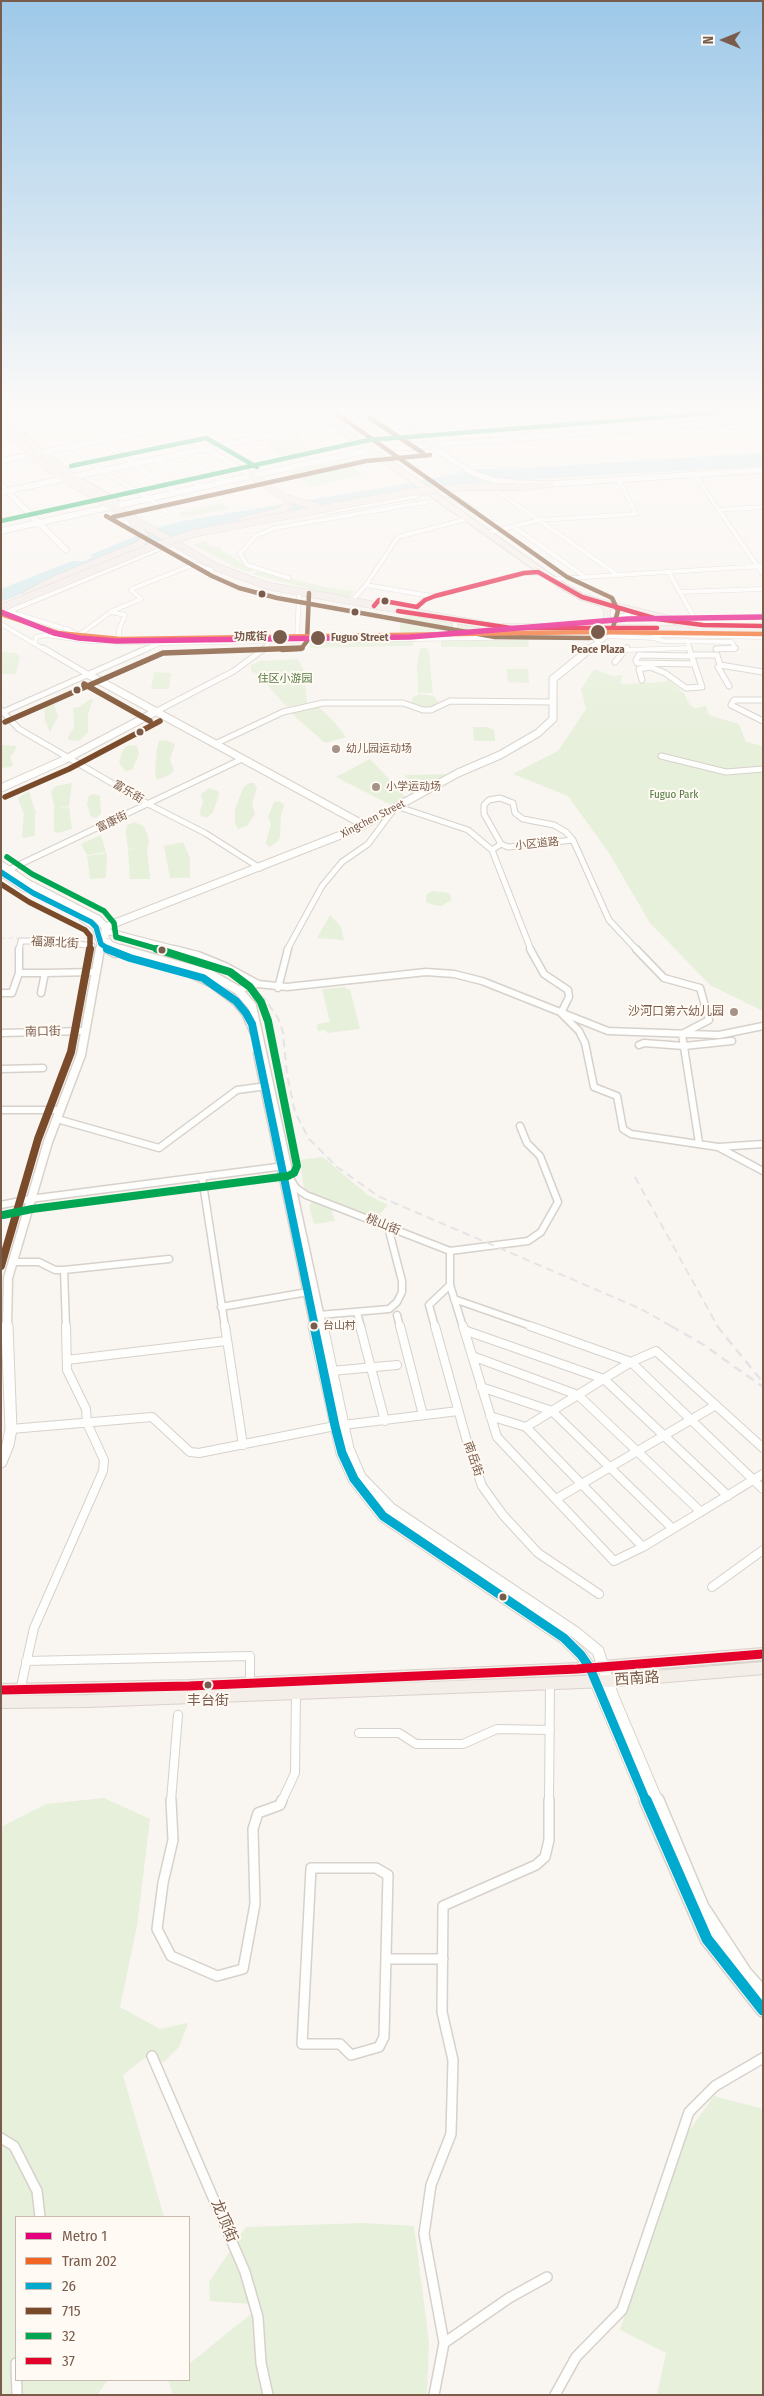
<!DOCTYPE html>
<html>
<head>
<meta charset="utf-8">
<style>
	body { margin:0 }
	#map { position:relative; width:764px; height:2396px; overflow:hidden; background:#f9f5f0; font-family:"Fira Sans Condensed",sans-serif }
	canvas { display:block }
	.frame { position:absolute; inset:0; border:2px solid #7a5c4d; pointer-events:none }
	.legend { position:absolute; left:15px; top:2216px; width:175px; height:165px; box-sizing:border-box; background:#fffaf3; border:1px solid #cabbb1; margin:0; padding:6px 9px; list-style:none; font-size:15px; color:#7a5c4d }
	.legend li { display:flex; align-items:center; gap:10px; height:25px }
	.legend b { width:25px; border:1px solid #cabbb1 }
	.north { position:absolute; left:699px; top:15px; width:50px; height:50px; -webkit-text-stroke:4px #fffaf3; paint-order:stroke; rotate:270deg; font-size:14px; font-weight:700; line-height:20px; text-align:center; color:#7a5c4d }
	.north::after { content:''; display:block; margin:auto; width:18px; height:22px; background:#7a5c4d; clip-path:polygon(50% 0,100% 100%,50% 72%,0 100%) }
</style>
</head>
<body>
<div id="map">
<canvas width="764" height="2396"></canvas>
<div class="frame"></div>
<ul class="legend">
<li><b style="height:6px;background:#e5007d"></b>Metro 1</li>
<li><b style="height:6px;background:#f26522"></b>Tram 202</li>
<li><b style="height:6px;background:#00a9ce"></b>26</li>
<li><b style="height:6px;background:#7a4b2a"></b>715</li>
<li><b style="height:6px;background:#00a651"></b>32</li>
<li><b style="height:6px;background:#e4002b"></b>37</li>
</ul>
<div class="north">N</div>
</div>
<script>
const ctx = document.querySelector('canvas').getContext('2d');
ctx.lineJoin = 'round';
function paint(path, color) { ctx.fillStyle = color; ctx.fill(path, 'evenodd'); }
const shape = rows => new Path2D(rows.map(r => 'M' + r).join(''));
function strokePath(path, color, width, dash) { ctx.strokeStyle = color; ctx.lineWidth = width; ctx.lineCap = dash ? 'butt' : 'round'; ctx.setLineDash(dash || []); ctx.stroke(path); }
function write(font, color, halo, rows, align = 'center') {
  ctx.font = font + ' "Fira Sans Condensed","Noto Sans SC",sans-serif'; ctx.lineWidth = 4; ctx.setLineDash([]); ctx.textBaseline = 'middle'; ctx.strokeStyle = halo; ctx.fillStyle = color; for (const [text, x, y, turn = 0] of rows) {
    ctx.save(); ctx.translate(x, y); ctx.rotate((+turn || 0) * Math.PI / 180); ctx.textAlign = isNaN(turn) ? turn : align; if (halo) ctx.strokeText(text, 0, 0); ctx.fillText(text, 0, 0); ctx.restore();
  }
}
const green = shape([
	[295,437,316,452,285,459,264,444],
	[336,462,339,465,348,463,364,475,309,487,290,472],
	[448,493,455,493,479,510,472,514,444,496],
	[222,503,229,509,183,518,178,513],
	[206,541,209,546,222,548,221,550,253,570,249,572,241,570,193,545],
	[259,571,329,588,356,591,349,597,318,591,252,574],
	[408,615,475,627,510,631,400,634,400,618],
	[528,639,529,647,441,647,441,640],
	[310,640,413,640,413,646,310,648],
	[420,648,426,648,429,652,433,693,418,693,417,665],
	[1,652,15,653,20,656,16,674,1,674],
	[298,659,304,671,307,703,287,707,258,675,251,671,251,665,260,661],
	[506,669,528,669,529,683,508,682],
	[594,669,612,676,623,675,620,683,624,684,664,682,668,679,684,693,690,705,696,708,706,706,709,715,739,724,746,742,763,746,763,1011,710,985,650,923,609,853,568,796,513,774,558,751,586,709,581,689],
	[154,672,171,673,169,689,151,689],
	[420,694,434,696,438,702,433,707,424,708,412,704,412,698],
	[90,699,93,700,88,714,88,732,79,741,69,740,68,737,74,727,73,708,81,706],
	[53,701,58,716,50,732,45,721,44,706],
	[318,706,336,724,346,737,325,743,291,713],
	[473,727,487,727,494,730,495,741,474,741],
	[165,740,175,744,170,760,174,770,171,774,157,780,155,772,157,748,159,741],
	[1,745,17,746,10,758,13,764,11,767,1,768],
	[133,745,137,746,139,754,132,770,125,771,119,763,122,752,125,747],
	[370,759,387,777,405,797,391,805,336,777],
	[444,774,446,776,412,794,406,791,415,786,405,776,407,775],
	[72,783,69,806,54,809,69,807,72,829,57,833,54,831,54,806,51,791,56,786],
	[249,783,254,783,257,788,252,803,255,814,247,826,238,829,235,824,235,809,243,788],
	[209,788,218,791,219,795,213,812,207,818,201,816,200,811,203,803,201,794],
	[29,791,35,811,37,812,35,814,35,836,24,838,22,836,24,814,18,798],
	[94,794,100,796,101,814,96,818,91,817,87,804,89,796],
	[279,801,284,805,281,815,280,837,277,842,269,847,266,843,271,824,268,817,274,802],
	[135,822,144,827,148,836,149,843,147,848,143,848,147,848,150,879,130,879,128,850,137,848,128,849,126,833,127,825],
	[101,835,106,852,87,855,81,844],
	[183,842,190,858,190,878,170,878,164,846],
	[107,853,106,878,90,879,87,856],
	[433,891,449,893,452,900,441,906,434,905,426,902,427,894],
	[330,915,341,927,344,940,317,938],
	[346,987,346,989,350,989,360,1029,327,1033,326,1030,318,1031,317,1024,330,1022,322,989],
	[320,1157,324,1158,368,1195,388,1205,376,1218,307,1192,304,1189,300,1160],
	[313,1201,331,1208,335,1221,314,1224,309,1206],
	[104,1798,150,1819,137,1926,120,2007,160,2029,188,2023,179,2047,164,2062,146,2057,123,2075,164,2217,16,2217,16,2380,108,2380,97,2395,1,2395,1,1827,46,1804],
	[714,2096,763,2109,763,2395,657,2395,666,2353,620,2330,681,2142],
	[364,2223,414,2226,429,2342,427,2395,173,2395,168,2380,189,2380,189,2364,262,2305,210,2301,209,2282,246,2227]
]);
const water = shape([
	[755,453,763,453,763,466,470,483,194,530,151,543,1,602,1,589,72,561,84,561,93,557,90,555,155,528,188,520,405,484,476,469,528,468]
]);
const streetFar4 = shape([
	[66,410,100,441,177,493],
	[250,410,281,432],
	[514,410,533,438],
	[576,410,592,434],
	[522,421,582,418],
	[395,432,406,430],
	[71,447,101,470,149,498,166,512],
	[181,454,224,482],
	[157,459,201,487],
	[694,474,763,574],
	[494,489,615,573],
	[718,510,763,507],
	[514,527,584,576],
	[487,533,539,520,636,514,619,480],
	[668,571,695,619],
	[289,578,247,565,240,554,255,536,275,528,426,502],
	[553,579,763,566],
	[366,585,431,596],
	[680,592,763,589],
	[351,602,366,585,398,537,467,519],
	[7,611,69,630,74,633,74,639],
	[111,612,125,615,119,630,119,642],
	[412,613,422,601,435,596,524,573,544,573],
	[455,621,455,638],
	[1,624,45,650],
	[75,635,82,633,112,611,141,599,131,590,134,588,195,564,211,570,212,573],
	[654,635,763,637],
	[297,640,299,593],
	[687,641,690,650],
	[35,644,36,637,46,635,88,641,161,643,606,636,654,638,664,641,732,642,735,649,716,649],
	[145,650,158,644],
	[264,650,270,641],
	[626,650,689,648]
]);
const streetFar3 = shape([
	[43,648,89,675],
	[716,649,735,648],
	[691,655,717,655,720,665,718,667,729,686],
	[692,656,639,655,636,660,637,663,694,664],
	[615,662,627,648],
	[720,665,763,672],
	[642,680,639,669,650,667,665,673,686,688,702,687,689,648],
	[763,700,734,700,731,705,763,721],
	[1,710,19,729,148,804,205,833,260,868],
	[155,712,234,671,265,648],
	[1,713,148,648],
	[215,744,283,712,323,703,403,703,423,710,431,710,450,701,552,702],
	[661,756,726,772,763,769],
	[399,807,468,830,492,850,531,950],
	[501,844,508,847,573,840],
	[492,850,501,844,484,814,484,805,489,800,500,798,513,803,515,813,523,819,554,825,566,832,573,840,609,920,637,950],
	[8,870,242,759],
	[106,931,179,950],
	[19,950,21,941,58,941,92,946],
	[287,950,322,886,342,862,368,844,394,809]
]);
const streetFar2 = shape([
	[174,949,198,955,225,966,258,984],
	[530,949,544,974,568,990,569,997,561,1013,579,1031,585,1043,594,1087,617,1096,623,1129,631,1134,718,1147,763,1171],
	[636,949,664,978,700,988,709,1020,682,1034,699,1143],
	[19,973,45,973],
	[278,988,288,949],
	[238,990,258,984,287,987,426,972,454,974,482,981,608,1031,719,1035,763,1026],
	[1,993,12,993,19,973,19,949],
	[41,993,45,973,95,972],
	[1,1033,84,1031],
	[639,1045,644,1043,684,1046,732,1041],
	[1,1069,43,1068],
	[1,1110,60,1110],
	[57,1119,159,1148,237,1090,267,1086],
	[719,1147,763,1144],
	[202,1177,225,1327],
	[291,1180,296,1188,306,1195,450,1251,528,1241,541,1232,558,1202,540,1156,527,1143,520,1126],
	[1,1205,30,1199,285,1166],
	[450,1251,450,1285,463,1327],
	[12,1262,39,1262,55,1270,64,1270,169,1259],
	[64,1270,66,1327],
	[454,1299,534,1327],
	[221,1307,308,1292],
	[357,1313,361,1327],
	[319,1315,389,1309,397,1302,402,1292,402,1281,388,1227],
	[397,1315,400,1327],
	[435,1327,429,1305,450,1285]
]);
const streetFar1 = shape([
	[225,1326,243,1445],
	[360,1326,385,1421],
	[400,1326,423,1415],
	[435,1326,466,1438,482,1486,503,1515,538,1553,599,1594],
	[463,1326,497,1437,614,1561,643,1547,763,1474],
	[530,1326,631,1362,763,1489],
	[464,1330,604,1379,728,1496],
	[472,1356,578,1395,701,1512],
	[67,1360,226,1341],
	[331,1371,397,1365],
	[481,1387,552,1411,673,1529],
	[490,1416,526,1427,643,1547],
	[526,1427,631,1362,656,1351,763,1448],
	[11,1429,152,1417,190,1452,199,1453,335,1426,458,1411],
	[556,1499,716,1405],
	[712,1587,763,1550],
	[26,1661,250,1656,250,1683],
	[20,1691,34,1628,103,1471,104,1460,87,1423,86,1409,67,1370,66,1326],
	[359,1733,399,1733,416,1744,463,1744,497,1729,550,1730],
	[171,1801,178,1715],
	[282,1801,295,1773,296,1693],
	[549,1801,550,1683]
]);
const street = shape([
	[171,1800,173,1840,163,1883,157,1929,171,1956,217,1976,243,1969,255,1904,253,1829,258,1813,280,1805,282,1800],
	[311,1868,376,1868,388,1875,384,2037,379,2047,351,2055,340,2044,302,2044,311,1868],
	[386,1959,443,1959],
	[152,2056,245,2272,258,2317,261,2363,268,2395],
	[1,2138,14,2146,37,2191,40,2217],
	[444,2343,509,2298,547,2277],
	[16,2363,17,2395],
	[434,2395,444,2343,424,2234,431,2185,451,2134,453,2060,442,2012,443,1906,536,1865,545,1857,549,1840,549,1800],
	[555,2395,576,2357,622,2310,689,2112,715,2086,763,2058]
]);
const secondaryFar4 = shape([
	[142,410,252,476],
	[630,410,647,429],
	[1,434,122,410],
	[429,445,475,474,493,480,516,483,550,484,763,470],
	[1,461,170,427],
	[1,485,66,550],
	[1,492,389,410],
	[328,511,414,496,422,492,421,487],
	[1,531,370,450,763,419],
	[1,614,178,540],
	[592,636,597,639,598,643],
	[589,650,608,634,616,619,628,615]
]);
const secondaryFar3 = shape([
	[89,675,364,825],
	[1,788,64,760,155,712],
	[1,865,27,883,98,919,105,927,105,938,110,945,124,950],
	[1,872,25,888],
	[83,918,96,927,101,944,100,950],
	[105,927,356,829,458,773,500,755,538,733,553,719,553,679,591,648],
	[101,944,110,950]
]);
const secondaryFar2 = shape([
	[108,949,115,953],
	[121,949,210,974,238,990,252,1006,322,1327],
	[191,973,212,983,236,1001,246,1013,254,1031],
	[258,1054,315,1327],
	[7,1327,8,1278,48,1142,81,1055,100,949]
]);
const secondaryFar1 = shape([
	[314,1326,342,1453,354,1479,383,1516,564,1638,581,1655,590,1668,646,1801],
	[322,1326,348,1449,360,1477,391,1509,576,1633,598,1651,613,1697,657,1801],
	[1,1462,8,1445,11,1429,7,1326]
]);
const secondary = shape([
	[646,1800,707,1939,763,2010],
	[657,1800,702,1907,745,1973,763,1993]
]);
const primaryFar1 = shape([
	[314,410,561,585,582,597,602,603],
	[384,410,435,445,431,446],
	[1,415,44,455,78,480,115,501,117,505]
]);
const primary = shape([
	[1,1690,189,1686,577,1669,763,1654],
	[1,1702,88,1701,608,1681,763,1668]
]);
const highway = shape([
	[1,425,36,458,68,481,216,567,268,586,496,627,763,630],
	[518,487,550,484],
	[242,521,279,512,288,505,286,498,252,476],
	[27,594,54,580,141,544,144,535,134,523],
	[602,603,680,622],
	[594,627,603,624,607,618,607,609,602,603]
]);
const railFar2 = shape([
	[1,938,105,938,160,950]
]);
const railFar1 = shape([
	[154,949,192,957,226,970,264,998,278,1018,283,1032,287,1075,295,1112,309,1139,337,1167,378,1196,639,1308,673,1327],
	[635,1177,718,1327]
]);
const rail = shape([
	[671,1326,704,1345,763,1387],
	[717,1326,761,1380]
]);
const highwayBridge = shape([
	[286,498,315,506],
	[1,608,151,547,196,533,410,492,461,487,518,487]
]);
const bus1Far3 = shape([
	[1,872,33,893,91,922,96,927,101,944,110,950]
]);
const bus1Far2 = shape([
	[107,949,130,958,203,978,236,1001,246,1013,252,1024,315,1327]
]);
const bus1Far1 = shape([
	[314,1326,335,1426,342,1453,354,1479,383,1516,564,1638,581,1655,590,1668,646,1801]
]);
const bus1 = shape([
	[646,1800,707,1939,763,2010]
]);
const bus2Far2 = shape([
	[370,418,423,453],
	[106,516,212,576,239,588,277,598,495,637,589,638,603,635,613,627,618,611,612,598,567,577,331,410],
	[113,517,366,461,430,455],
	[282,650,301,649,307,641,309,593]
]);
const bus2Far1 = shape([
	[84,684,150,721],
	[5,722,163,653,302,648],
	[5,797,69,769,160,721],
	[1,884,29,902,85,930,90,936,90,950]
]);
const bus2 = shape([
	[1,1266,38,1139,71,1052,90,949]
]);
const bus3Far2 = shape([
	[71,466,206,438,257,467],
	[1,521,369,440,754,410]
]);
const bus3Far1 = shape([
	[7,857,32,874,104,911,114,923,116,937,161,950]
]);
const bus3 = shape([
	[3,1215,32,1209,288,1176,294,1173,297,1166,268,1021,261,1002,250,987,230,972,157,949]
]);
const bus4Far1 = shape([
	[374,606,379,600,417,607,425,600,435,596,524,573,538,572,582,597,657,619,703,625,763,626],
	[398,611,511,628,657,628]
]);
const bus4 = shape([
	[1,1690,189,1686,577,1669,763,1654]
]);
const tram1 = shape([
	[1,614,58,633,120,639,594,632,763,634]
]);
const metro1 = shape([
	[1,612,54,633,79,638,116,641,410,637,627,619,763,617]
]);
const markers = [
	[262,594,4.5,"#7a5c4d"],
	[385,601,4.5,"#7a5c4d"],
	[355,612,4.5,"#7a5c4d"],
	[598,632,8,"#7a5c4d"],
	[280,637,8,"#7a5c4d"],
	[318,638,8,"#7a5c4d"],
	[77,690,4.5,"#7a5c4d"],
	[140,732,4.5,"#7a5c4d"],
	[336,749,5,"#a69286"],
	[376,787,5,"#a69286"],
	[162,950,4.5,"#7a5c4d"],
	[734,1012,5,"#a69286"],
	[314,1326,4.5,"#7a5c4d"],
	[503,1597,4.5,"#7a5c4d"],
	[208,1685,4.5,"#7a5c4d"]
];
const farStopnames = [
	["功成街",267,637],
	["Fuguo Street",331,638,"left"],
	["Peace Plaza",598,650,"center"]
];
const farParknames = [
	["住区小游园",285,679],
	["Fuguo Park",674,795]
];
const farPoinames = [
	["幼儿园运动场",346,749],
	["小学运动场",386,787]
];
const farStreetnames = [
	["富乐街",128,792,31],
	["Xingchen Street",373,819,-27],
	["富康街",112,822,-26],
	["小区道路",537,844,-6]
];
const busNames = [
	["台山村",323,1326]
];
const streetNames = [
	["福源北街",55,943,3],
	["南口街",43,1032,-1],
	["桃山街",383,1225,22],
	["南岳街",473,1459,71]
];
const poiNames = [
	["沙河口第六幼儿园",724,1012]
];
const nearBusnames = [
	["丰台街",208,1701]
];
const nearStreetnames = [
	["西南路",637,1679,-4],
	["龙顶街",224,2221,67]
];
paint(green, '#e7f0db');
paint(water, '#d0e8ea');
strokePath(streetFar4, '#d7d1cb', 5);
strokePath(streetFar3, '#d7d1cb', 7);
strokePath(streetFar2, '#d7d1cb', 9);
strokePath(streetFar1, '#d7d1cb', 10);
strokePath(street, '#d7d1cb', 12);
strokePath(secondaryFar4, '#d9d2cb', 7);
strokePath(secondaryFar3, '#d9d2cb', 9);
strokePath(secondaryFar2, '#d9d2cb', 11);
strokePath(secondaryFar1, '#d9d2cb', 13);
strokePath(secondary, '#d9d2cb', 16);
strokePath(primaryFar1, '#dad1cc', 8);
strokePath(primary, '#dad1cc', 14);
strokePath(highway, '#dad1cc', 8);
strokePath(streetFar4, '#fefefd', 4);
strokePath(streetFar3, '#fefefd', 5);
strokePath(streetFar2, '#fefefd', 6);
strokePath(streetFar1, '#fefefd', 8);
strokePath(street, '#fefefd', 9);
strokePath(secondaryFar4, '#fefefd', 5.5);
strokePath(secondaryFar3, '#fefefd', 7);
strokePath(secondaryFar2, '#fefefd', 8);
strokePath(secondaryFar1, '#fefefd', 11);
strokePath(secondary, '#fefefd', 13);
strokePath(primaryFar1, '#f3eee8', 6);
strokePath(primary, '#f3eee8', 12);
strokePath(highway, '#f2eae7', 7);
strokePath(railFar2, '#e6e3e7', 1, [4.5, 3]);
strokePath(railFar1, '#e6e3e7', 2, [8, 5]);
strokePath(rail, '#e6e3e7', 2.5, [9, 6]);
strokePath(highwayBridge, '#dad1cc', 8, []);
strokePath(highwayBridge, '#f2eae7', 7);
strokePath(bus1Far3, '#00a9ce', 5.5);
strokePath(bus1Far2, '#00a9ce', 8);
strokePath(bus1Far1, '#00a9ce', 9);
strokePath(bus1, '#00a9ce', 11);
strokePath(bus2Far2, '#7a4b2a', 4.5);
strokePath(bus2Far1, '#7a4b2a', 5.5);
strokePath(bus2, '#7a4b2a', 8);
strokePath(bus3Far2, '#00a651', 4.5);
strokePath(bus3Far1, '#00a651', 5.5);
strokePath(bus3, '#00a651', 8);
strokePath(bus4Far1, '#e4002b', 4.5);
strokePath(bus4, '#e4002b', 9);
strokePath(tram1, '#f26522', 4.5);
strokePath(metro1, '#e5007d', 5.5);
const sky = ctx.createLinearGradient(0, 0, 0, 745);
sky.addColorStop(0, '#9ec9e9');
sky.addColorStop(0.55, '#fcfaf8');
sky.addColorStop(1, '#fcfaf800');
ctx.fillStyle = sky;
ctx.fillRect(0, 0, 764, 745);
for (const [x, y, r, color] of markers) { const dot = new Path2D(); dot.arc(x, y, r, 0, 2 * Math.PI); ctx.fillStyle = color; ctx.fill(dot); strokePath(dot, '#fffaf3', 2); }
write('bold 11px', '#7a5c4d', '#fffaf3', farStopnames, 'right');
write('11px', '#537a41', '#fffaf3', farParknames);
write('11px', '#7a5c4d', '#fffaf3', farPoinames, 'left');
write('11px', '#7a5c4d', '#fffaf3', farStreetnames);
write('11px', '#7a5c4d', '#fffaf3', busNames, 'left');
write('12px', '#7a5c4d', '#fffaf3', streetNames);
write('12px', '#7a5c4d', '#fffaf3', poiNames, 'right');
write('14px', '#7a5c4d', '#fffaf3', nearBusnames);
write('15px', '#7a5c4d', '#fffaf3', nearStreetnames);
</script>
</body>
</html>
